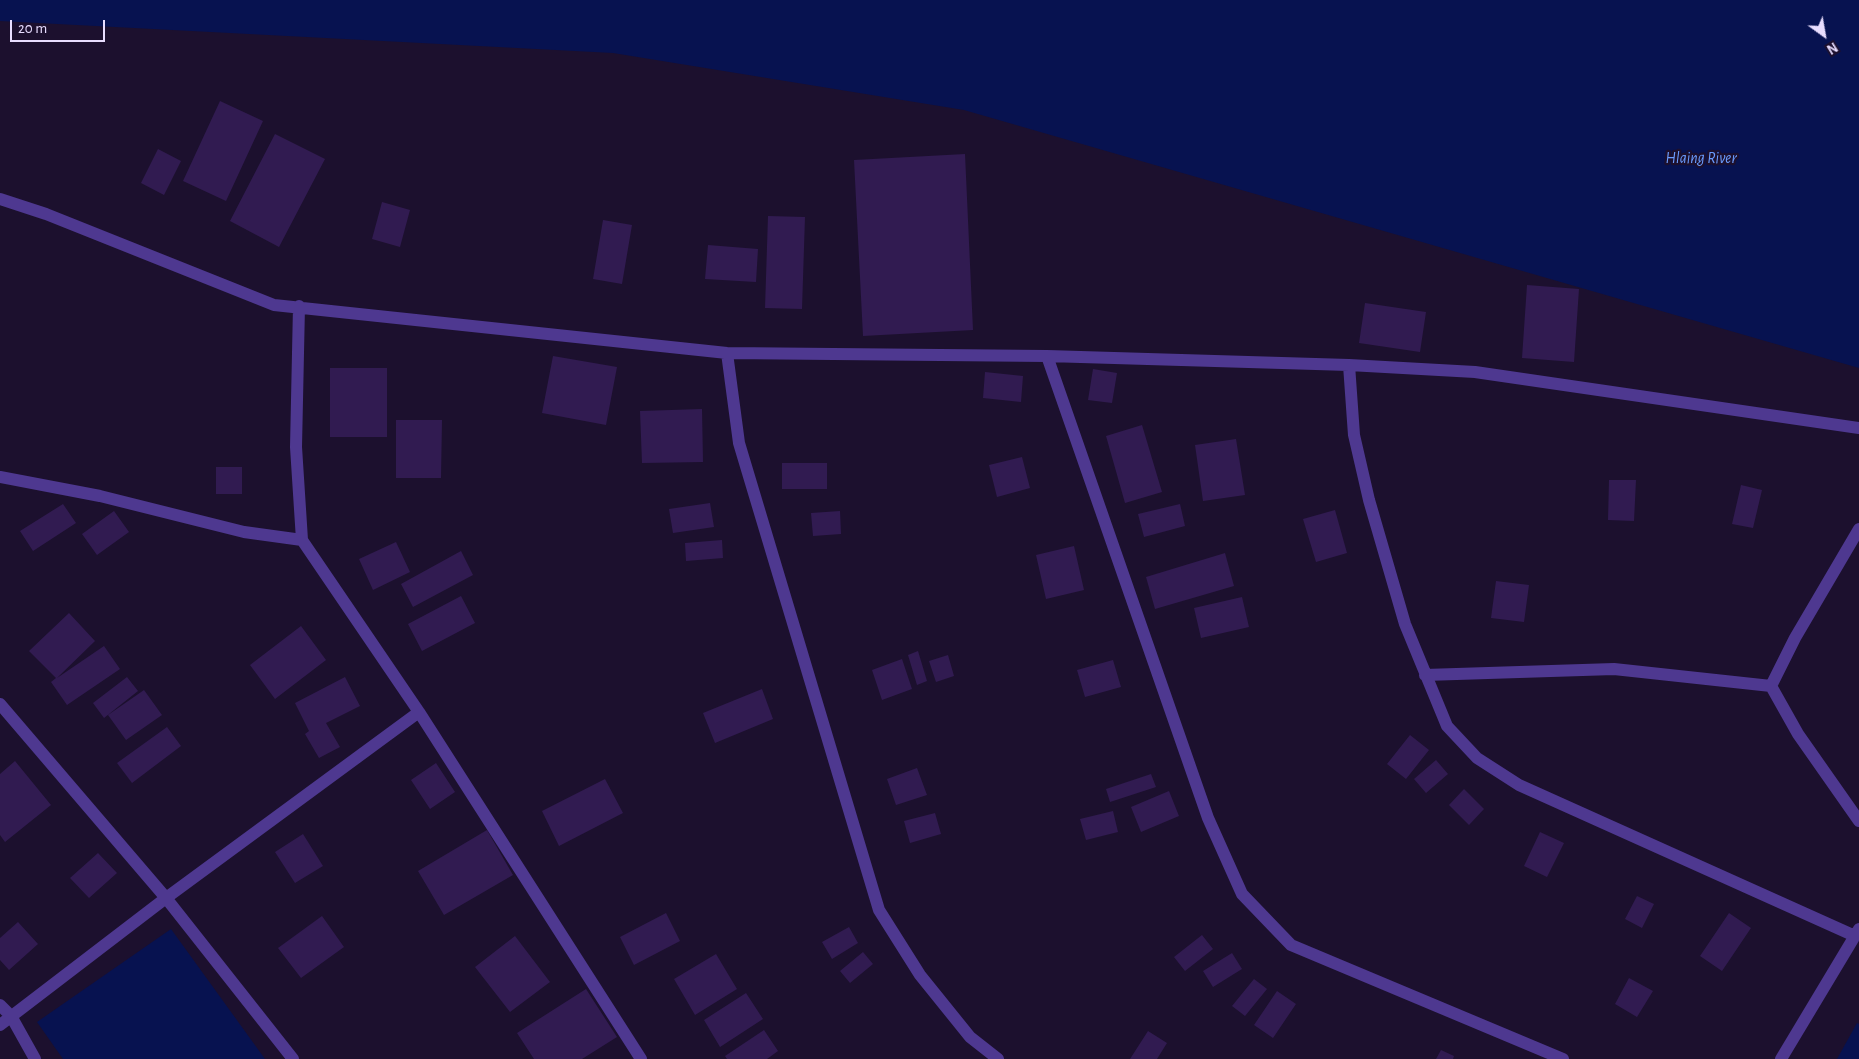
<!DOCTYPE html>
<html>
<head>
<meta charset="utf-8">
<style>
	body { margin:0 }
	#map { position:relative; width:1859px; height:1059px; overflow:hidden; background:#1c102e; font-family:"Alegreya Sans",sans-serif }
	canvas { display:block }
	.north { position:absolute; left:1799px; top:10px; width:50px; height:50px; -webkit-text-stroke:4px #1c102e; paint-order:stroke; rotate:148deg; font-size:14px; font-weight:700; line-height:20px; text-align:center; color:#e8ddff }
	.north::after { content:''; display:block; margin:auto; width:18px; height:22px; background:#e8ddff; clip-path:polygon(50% 0,100% 100%,50% 72%,0 100%) }
	.scale { position:absolute; left:10px; top:20px; width:95px; height:22px; box-sizing:border-box; border:2px solid #e8ddff; border-top:0; padding-left:6px; font-size:15px; line-height:18px; white-space:nowrap; color:#e8ddff; -webkit-text-stroke:4px #1c102e; paint-order:stroke }
</style>
</head>
<body>
<div id="map">
<canvas width="1859" height="1059"></canvas>
<div class="north">N</div>
<div class="scale">20 m</div>
</div>
<script>
const ctx = document.querySelector('canvas').getContext('2d');
ctx.lineJoin = 'round';
function paint(path, color) { ctx.fillStyle = color; ctx.fill(path, 'evenodd'); }
const shape = rows => new Path2D(rows.map(r => 'M' + r).join(''));
function strokePath(path, color, width, dash) { ctx.strokeStyle = color; ctx.lineWidth = width; ctx.lineCap = dash ? 'butt' : 'round'; ctx.setLineDash(dash || []); ctx.stroke(path); }
function write(font, color, halo, rows, align = 'center') {
  ctx.font = font + ' "Alegreya Sans",sans-serif'; ctx.lineWidth = 4.5; ctx.setLineDash([]); ctx.textBaseline = 'middle'; ctx.strokeStyle = halo; ctx.fillStyle = color; for (const [text, x, y, turn = 0] of rows) {
    ctx.save(); ctx.translate(x, y); ctx.rotate((+turn || 0) * Math.PI / 180); ctx.textAlign = isNaN(turn) ? turn : align; if (halo) ctx.strokeText(text, 0, 0); ctx.fillText(text, 0, 0); ctx.restore();
  }
}
const water = shape([
	[0,0,1859,0,1859,368,964,110,613,53,0,21],
	[171,929,265,1059,63,1059,37,1022],
	[1857,1023,1859,1024,1859,1059,1837,1059]
]);
const building = shape([
	[220,101,263,121,226,201,183,181],
	[275,134,325,159,279,247,230,221],
	[158,149,181,161,164,195,141,183],
	[965,154,973,330,863,336,854,160],
	[382,202,410,210,400,247,372,239],
	[768,216,805,217,802,309,765,308],
	[603,220,632,225,622,284,593,279],
	[708,245,758,249,756,282,705,279],
	[1527,285,1579,289,1574,362,1522,358],
	[1365,303,1426,312,1420,352,1359,343],
	[553,356,617,367,606,425,542,413],
	[330,368,387,368,387,437,330,437],
	[1093,369,1117,373,1112,403,1088,400],
	[985,372,1023,376,1021,402,983,398],
	[702,409,703,462,642,463,640,411],
	[396,420,442,420,441,478,396,478],
	[1142,425,1162,492,1125,503,1106,436],
	[1236,439,1245,495,1203,501,1195,445],
	[1022,457,1030,488,997,497,989,465],
	[782,463,827,463,827,489,782,489],
	[216,467,242,467,242,494,216,494],
	[1609,480,1636,480,1634,521,1608,520],
	[1741,485,1762,490,1753,528,1732,524],
	[710,503,714,527,673,533,669,509],
	[63,504,76,523,33,551,20,531],
	[1180,504,1185,526,1144,537,1138,514],
	[1335,510,1347,553,1316,562,1303,519],
	[114,511,129,532,97,555,82,534],
	[840,511,841,534,813,536,811,513],
	[722,540,723,558,686,561,685,543],
	[396,542,410,572,373,590,359,559],
	[1074,546,1084,590,1046,599,1036,555],
	[461,551,473,575,413,607,401,584],
	[1225,553,1234,586,1155,609,1146,577],
	[1496,581,1529,585,1524,622,1491,618],
	[461,596,475,623,422,651,408,624],
	[1242,597,1249,627,1201,638,1194,608],
	[69,613,95,641,57,678,104,646,120,669,67,705,51,682,56,678,29,651],
	[301,626,326,660,275,699,250,665],
	[918,651,927,681,917,685,908,655],
	[948,655,954,676,936,682,929,661],
	[902,659,912,689,882,700,872,670],
	[1113,660,1121,687,1085,697,1077,670],
	[127,677,138,691,104,718,93,703],
	[345,677,360,706,326,723,340,747,319,758,305,734,309,731,295,703],
	[762,689,773,719,715,743,703,713],
	[144,690,162,715,126,740,108,715],
	[167,727,181,746,132,783,117,763],
	[1410,735,1429,750,1406,779,1387,764],
	[1436,760,1448,774,1426,793,1414,779],
	[15,761,51,805,5,842,0,835,0,774],
	[436,763,455,792,430,809,411,780],
	[917,768,927,795,896,805,887,779],
	[1151,774,1156,787,1110,802,1106,789],
	[605,779,623,813,559,846,542,811],
	[1464,789,1484,809,1469,825,1449,805],
	[1169,791,1179,816,1141,832,1131,807],
	[1113,811,1118,832,1086,840,1080,819],
	[935,813,941,834,910,843,904,821],
	[487,830,513,875,444,915,418,871],
	[1540,832,1564,843,1547,877,1524,866],
	[303,834,323,866,295,883,275,852],
	[98,853,117,873,89,898,70,878],
	[1637,896,1654,904,1642,928,1625,919],
	[666,913,680,941,634,965,620,937],
	[1729,913,1751,928,1722,971,1700,956],
	[322,916,344,947,301,978,278,948],
	[18,922,38,944,9,970,0,960,0,938],
	[849,927,858,943,832,959,822,942],
	[1202,935,1213,949,1185,971,1174,957],
	[515,936,550,982,510,1012,475,967],
	[863,952,873,964,850,983,840,971],
	[1232,953,1242,969,1213,987,1203,971],
	[716,954,737,989,695,1015,674,979],
	[1629,978,1653,991,1637,1017,1615,1004],
	[1254,979,1267,989,1245,1016,1232,1006],
	[586,989,617,1037,582,1059,534,1059,517,1033],
	[1277,991,1296,1004,1273,1038,1254,1025],
	[746,993,763,1019,720,1047,704,1020],
	[764,1030,778,1051,767,1059,727,1059,725,1056],
	[1148,1031,1167,1043,1157,1059,1130,1059],
	[1441,1050,1454,1056,1453,1059,1436,1059]
]);
const minor = shape([
	[0,199,46,214,274,305,727,353,1047,356,1349,365,1475,372,1859,428],
	[299,306,296,447,302,540,419,712,641,1059],
	[727,353,739,443,879,910,920,975,970,1037,998,1059],
	[1047,356,1208,818,1242,894,1291,945,1563,1059],
	[1349,365,1354,435,1369,500,1405,624,1447,726,1477,758,1519,785,1855,936],
	[0,477,100,496,244,532,302,540],
	[1859,529,1795,638,1771,686,1798,734,1859,821],
	[1425,675,1614,669,1771,686],
	[0,704,166,898,293,1059],
	[0,1005,11,1016,35,1059],
	[0,1025,166,898,419,712],
	[1781,1059,1859,929]
]);
const waterNames = [
	["Hlaing River",1701,158]
];
paint(water, '#071250');
paint(building, '#311b51');
strokePath(minor, '#4e3890', 12);
write('italic 16px', '#6b9cff', '#1c102e', waterNames);
</script>
</body>
</html>
